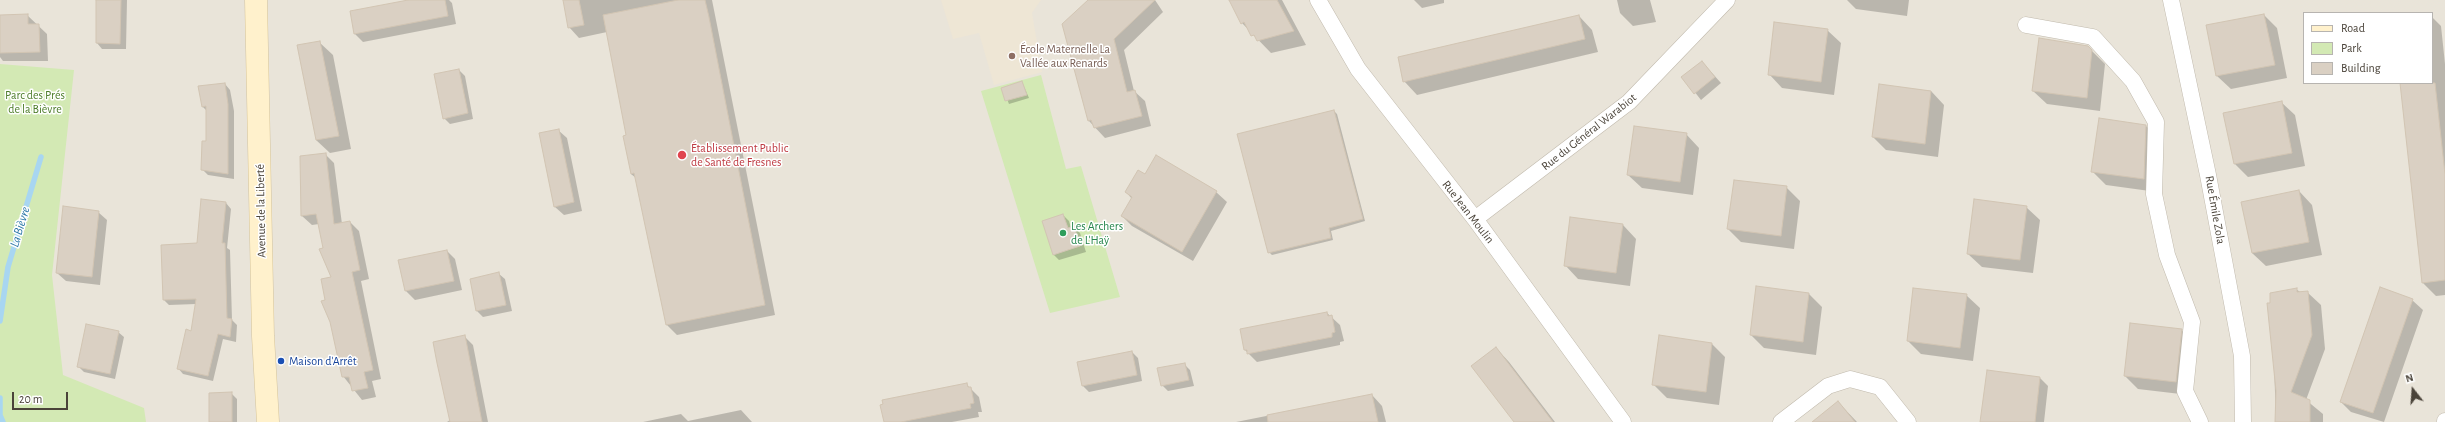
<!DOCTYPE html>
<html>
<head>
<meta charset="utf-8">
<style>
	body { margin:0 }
	#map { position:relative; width:2445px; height:422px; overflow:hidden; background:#f5f2eb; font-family:"Alegreya Sans",sans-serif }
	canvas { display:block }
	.legend { position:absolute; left:2303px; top:12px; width:130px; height:72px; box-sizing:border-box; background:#fff; border:1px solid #b7b4b0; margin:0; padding:5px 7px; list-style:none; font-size:12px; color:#4a4339 }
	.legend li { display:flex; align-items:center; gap:8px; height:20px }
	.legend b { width:20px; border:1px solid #b7b4b0 }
	.north { position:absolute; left:2393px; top:370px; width:40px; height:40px; -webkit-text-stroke:3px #fff; paint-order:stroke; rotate:343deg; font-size:11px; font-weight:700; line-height:16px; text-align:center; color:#4a4339 }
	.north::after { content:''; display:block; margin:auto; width:14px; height:18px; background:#4a4339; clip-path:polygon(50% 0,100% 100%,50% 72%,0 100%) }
	.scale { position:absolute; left:12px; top:392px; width:56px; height:18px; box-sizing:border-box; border:2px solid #4a4339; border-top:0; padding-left:5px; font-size:12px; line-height:14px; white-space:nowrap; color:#4a4339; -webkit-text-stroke:3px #fff; paint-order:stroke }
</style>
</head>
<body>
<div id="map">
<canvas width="2445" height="422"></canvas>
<ul class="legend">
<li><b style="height:5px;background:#fff1cc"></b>Road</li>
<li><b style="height:11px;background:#d3e9b4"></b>Park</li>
<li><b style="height:11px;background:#dad0c3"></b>Building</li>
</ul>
<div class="north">N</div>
<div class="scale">20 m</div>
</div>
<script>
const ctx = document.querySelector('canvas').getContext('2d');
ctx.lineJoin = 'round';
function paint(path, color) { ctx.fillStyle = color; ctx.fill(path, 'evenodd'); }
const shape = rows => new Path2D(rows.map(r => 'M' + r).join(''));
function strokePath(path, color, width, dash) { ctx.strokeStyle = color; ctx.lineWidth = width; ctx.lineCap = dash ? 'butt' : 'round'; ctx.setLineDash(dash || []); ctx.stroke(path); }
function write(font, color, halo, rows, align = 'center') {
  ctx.font = font + ' "Alegreya Sans",sans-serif'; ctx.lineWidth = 3; ctx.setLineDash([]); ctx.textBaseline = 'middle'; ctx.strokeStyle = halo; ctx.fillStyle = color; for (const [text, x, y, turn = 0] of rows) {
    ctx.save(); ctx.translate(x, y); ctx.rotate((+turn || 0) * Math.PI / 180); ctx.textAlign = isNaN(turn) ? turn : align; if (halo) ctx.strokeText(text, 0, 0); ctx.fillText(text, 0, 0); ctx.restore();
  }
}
const residential = shape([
	[0,0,2445,0,2445,422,0,422],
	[2304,13,2432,13,2432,83,2304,83]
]);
const education = shape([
	[941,0,1041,0,1032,13,1042,72,994,85,979,33,953,39]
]);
const green = shape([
	[0,64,74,70,52,275,63,375,144,408,146,422,0,422],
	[1041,75,1066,169,1081,166,1120,297,1050,313,981,91]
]);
const shadow = shape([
	[97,0,127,0,126,49,102,49,97,43],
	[413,0,449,0,452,3,456,24,363,42,355,34],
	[564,0,712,0,775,315,677,335,667,325,636,178,631,174,627,136,607,32,579,38,569,27],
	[1090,0,1155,0,1163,12,1124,50,1134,91,1145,101,1151,126,1105,138,1089,121,1063,25],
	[1231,0,1282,0,1306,45,1271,53,1242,23],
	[1414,0,1444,0,1444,3,1422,8],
	[1617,0,1650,0,1656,22,1633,26,1620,13],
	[1847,0,1909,0,1907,16,1856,9],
	[27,15,47,34,48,61,3,61,0,57,0,16],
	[2264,15,2277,28,2287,78,2231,89,2217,76],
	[1579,16,1592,30,1598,52,1417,95,1404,81],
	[2432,17,2441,26,2445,64,2445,295,2436,296,2423,283,2401,83,2432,83],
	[1827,30,1841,43,1834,95,1782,88,1769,74],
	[319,42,333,55,351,149,330,153,316,140],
	[2088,47,2105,64,2100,111,2047,104,2033,91],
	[1702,62,1721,83,1701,100,1683,77],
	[459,70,465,76,473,119,450,124,444,118],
	[1022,82,1029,98,1009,104,1003,89],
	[225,84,230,90,234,111,234,179,208,175,202,169,207,142,207,111,202,106],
	[1880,85,1931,91,1944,105,1938,157,1886,150,1873,137],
	[2281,102,2295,115,2305,166,2248,177,2235,164],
	[1334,111,1337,114,1365,221,1331,231,1333,240,1272,255,1269,252],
	[2146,126,2159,139,2157,192,2106,185,2092,171],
	[558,130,567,138,582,211,564,215,555,207],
	[1686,134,1699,148,1693,195,1642,188,1628,175],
	[325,154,334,163,342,224,350,222,359,231,369,279,361,281,381,379,372,381,376,397,362,400,343,376,326,300,332,278,319,224,312,225,302,216],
	[1145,175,1216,192,1227,202,1193,261,1132,226,1122,216,1132,199,1126,192],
	[1786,187,1800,201,1794,249,1741,242,1728,229],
	[2299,191,2312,205,2322,255,2266,266,2252,253,2242,203],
	[226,203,231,209,227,248,230,250,232,320,237,325,236,342,223,339,213,381,183,374,178,368,192,332,196,304,169,305,164,300],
	[2026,207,2040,220,2033,273,1982,267,1968,254],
	[98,212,107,220,100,285,66,281,57,273],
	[1063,215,1069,221,1071,228,1074,227,1080,233,1086,252,1059,260,1053,254],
	[1571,218,1623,225,1636,239,1630,286,1578,279,1565,265],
	[447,251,455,259,462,290,415,300,406,291,400,261],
	[499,274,505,279,512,311,483,317,477,311,471,279],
	[2296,289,2300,292,2307,292,2321,305,2325,349,2306,400,2323,414,2323,422,2276,422,2272,304],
	[1809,294,1822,307,1816,355,1764,348,1751,335],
	[1966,295,1980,308,1973,361,1921,354,1908,341],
	[2412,300,2423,310,2384,422,2351,412,2341,402],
	[1327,313,1340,325,1344,341,1340,342,1340,345,1257,362,1245,350],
	[2181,330,2195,343,2189,395,2138,389,2125,376],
	[118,332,124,337,115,379,84,372,78,366],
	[464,336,473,345,488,422,447,422,450,420],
	[1712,344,1725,357,1719,405,1667,398,1653,384],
	[1496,348,1509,362,1555,422,1515,422],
	[1132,352,1138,358,1142,381,1089,392,1083,386,1078,362],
	[1184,364,1190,370,1194,386,1168,391,1162,385],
	[2040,378,2048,386,2044,422,1981,422],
	[966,384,979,397,982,412,978,412,979,417,952,422,887,422],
	[231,393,237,399,237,422,210,422],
	[1372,395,1382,406,1386,422,1236,422],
	[1838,402,1857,422,1813,422],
	[741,410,752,422,643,422,681,414,688,421]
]);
const stream = shape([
	[0,321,8,267,41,157],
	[0,398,0,415,3,422]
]);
const building = shape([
	[96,0,121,0,120,44,96,43,96,0],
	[408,0,445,0,448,16,354,34,350,11,408,0],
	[563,0,579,0,584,25,568,28,563,0],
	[678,0,705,0,709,17,765,305,666,325,634,173,631,174,623,136,626,135,603,15,678,0],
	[1088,0,1155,0,1114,39,1127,92,1135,90,1142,116,1094,128,1091,120,1088,121,1062,24,1088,0],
	[1229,0,1277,0,1294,31,1257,41,1254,35,1251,36,1244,22,1241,24,1229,0],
	[28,14,28,24,39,24,40,52,0,53,0,15,28,14],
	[2264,14,2275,65,2216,76,2206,25,2264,14],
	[1579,15,1585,39,1403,82,1398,57,1579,15],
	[1774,22,1828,29,1821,82,1768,75,1774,22],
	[2039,38,2088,46,2092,50,2087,98,2032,91,2039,38],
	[320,41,339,136,316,140,297,45,320,41],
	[1702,61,1715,77,1694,94,1681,77,1702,61],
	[459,69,468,113,443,119,434,74,459,69],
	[1022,81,1027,95,1005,101,1001,88,1022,81],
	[225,83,228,104,228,174,201,170,202,141,206,141,206,106,202,107,198,86,225,83],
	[2400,83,2435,83,2445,174,2445,280,2422,283,2400,83],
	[1879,84,1931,91,1925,144,1872,137,1879,84],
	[2282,101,2292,153,2234,164,2223,113,2282,101],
	[1334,110,1363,219,1329,228,1331,238,1268,253,1237,134,1334,110],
	[2099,118,2146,125,2144,179,2091,172,2099,118],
	[1634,126,1687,133,1680,182,1627,175,1634,126],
	[559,129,574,202,554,207,539,133,559,129],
	[326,153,334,224,350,221,360,270,352,272,373,370,364,372,368,388,352,391,349,377,342,377,330,322,321,301,325,300,321,279,331,277,319,249,323,248,316,214,301,216,300,156,326,153],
	[1156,155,1217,191,1182,252,1121,216,1132,197,1125,192,1138,170,1145,174,1156,155],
	[1734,180,1787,186,1781,236,1727,229,1734,180],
	[2299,190,2309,242,2252,253,2241,202,2299,190],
	[201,199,226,202,222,243,225,243,227,318,232,319,230,337,218,334,208,376,177,369,186,329,191,331,196,299,163,300,161,245,197,243,201,199],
	[1974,199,2027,206,2020,260,1967,254,1974,199],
	[63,206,99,211,92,277,56,273,63,206],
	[1063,214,1068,228,1074,226,1080,246,1053,255,1042,221,1063,214],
	[1570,217,1623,224,1616,273,1564,266,1570,217],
	[447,250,454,281,405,291,398,260,447,250],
	[499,272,506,305,476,311,470,279,499,272],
	[1756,286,1809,293,1803,342,1750,335,1756,286],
	[2380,287,2413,299,2373,413,2340,402,2380,287],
	[1913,288,1967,294,1960,348,1907,341,1913,288],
	[2297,288,2297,292,2308,291,2312,335,2291,392,2310,400,2310,422,2275,422,2276,391,2267,303,2270,303,2270,293,2297,288],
	[1327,312,1328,316,1332,315,1335,332,1332,333,1332,337,1247,354,1247,350,1244,350,1240,329,1327,312],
	[2130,323,2182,329,2176,382,2124,376,2130,323],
	[86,324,119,331,110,374,77,367,86,324],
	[465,335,482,422,450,422,437,363,433,342,465,335],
	[1659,335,1712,343,1706,392,1652,385,1659,335],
	[1496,347,1553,422,1514,422,1471,366,1496,347],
	[1132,351,1137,375,1082,386,1077,362,1132,351],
	[1185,363,1189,380,1161,386,1157,368,1185,363],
	[1987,370,2040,377,2035,422,1980,422,1987,370],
	[967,383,968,387,971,387,974,403,970,404,971,408,901,422,884,422,880,405,883,404,882,400,967,383],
	[232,392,232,422,209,422,209,393,232,392],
	[1372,394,1378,422,1268,422,1267,415,1372,394],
	[1838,401,1855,422,1812,422,1838,401]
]);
const minor = shape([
	[1318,0,1358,69,1475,219,1623,422],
	[2171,0,2208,175,2242,356,2243,422],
	[2026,25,2093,37,2133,81,2156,122,2154,194,2167,255,2192,322,2185,391,2200,422],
	[1475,219,1629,102,1727,0],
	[1781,422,1828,386,1850,379,1880,387,1908,422],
	[2445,422,2445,421]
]);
const secondary = shape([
	[256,0,263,336,268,422]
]);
const markers = [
	[1012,56,4,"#8d6e63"],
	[682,155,5,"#e0444e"],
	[1063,233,4,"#2e9e5b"],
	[281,361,4,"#1a4fb4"]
];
const educationNames = [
	["École Maternelle La",1020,49],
	["Vallée aux Renards",1020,63]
];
const parkNames = [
	["Parc des Prés",35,95],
	["de la Bièvre",35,109]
];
const streetNames = [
	["Rue du Général Warabiot",1589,132,-38],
	["Rue Émile Zola",2215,210,80],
	["Avenue de la Liberté",261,211,-91],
	["Rue Jean Moulin",1468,212,52]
];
const healthNames = [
	["Établissement Public",691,148],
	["de Santé de Fresnes",691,162]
];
const leisureNames = [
	["Les Archers",1071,226],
	["de L'Haÿ",1071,240]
];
const transitNames = [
	["Maison d'Arrêt",289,361]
];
const waterNames = [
	["La Bièvre",20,227,-73]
];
paint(residential, '#e9e4d9');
paint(education, '#eee6d5');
paint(green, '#d3e9b4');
paint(shadow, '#0003');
strokePath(stream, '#a8d6f1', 5.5);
paint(building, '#dad0c3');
strokePath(building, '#d2c5b3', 1);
strokePath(minor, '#c1baad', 17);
strokePath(secondary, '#d5c49b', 23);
strokePath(minor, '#fff', 16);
strokePath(secondary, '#fff1cc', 22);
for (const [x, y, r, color] of markers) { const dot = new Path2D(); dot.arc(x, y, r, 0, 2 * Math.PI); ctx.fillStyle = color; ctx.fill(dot); strokePath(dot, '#fff', 1.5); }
write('12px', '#785e54', '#fff', educationNames, 'left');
write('12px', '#4d7d2a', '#fff', parkNames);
write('12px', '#4a4339', '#fff', streetNames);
write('12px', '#be3a42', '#fff', healthNames, 'left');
write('12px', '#27864d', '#fff', leisureNames, 'left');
write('12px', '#164399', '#fff', transitNames, 'left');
write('italic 13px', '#2d78a7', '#fff', waterNames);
</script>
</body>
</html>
